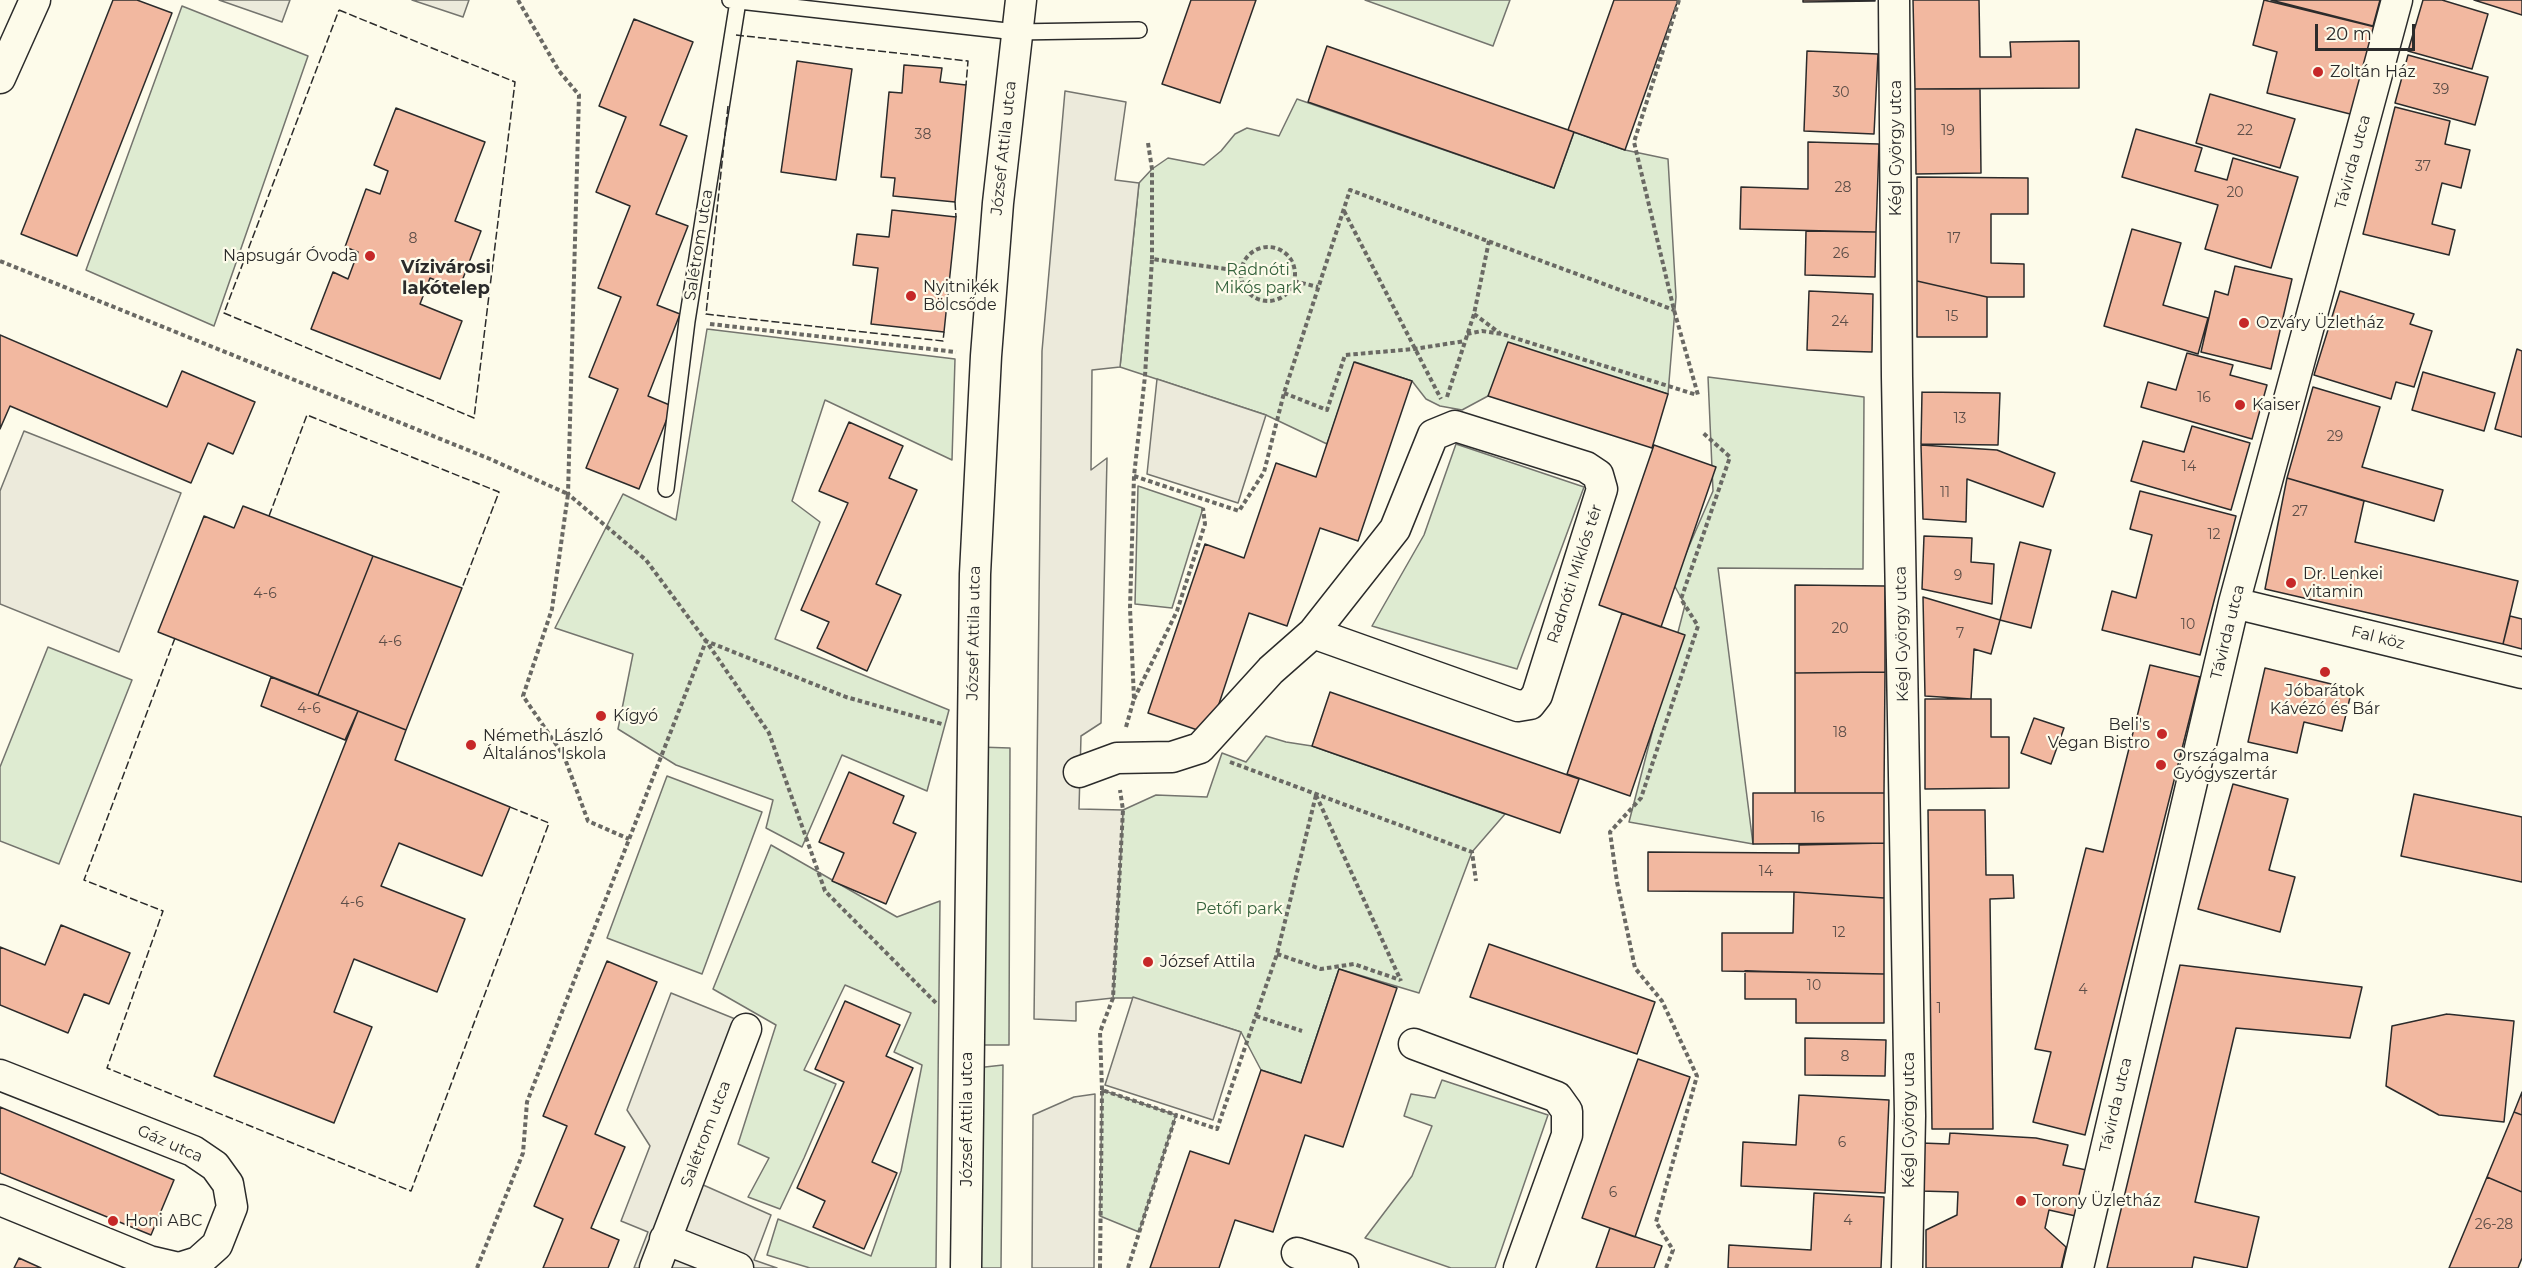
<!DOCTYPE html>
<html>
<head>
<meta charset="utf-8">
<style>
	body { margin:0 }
	#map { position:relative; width:2522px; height:1268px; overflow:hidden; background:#fdfbea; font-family:Montserrat,sans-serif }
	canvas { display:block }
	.scale { position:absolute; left:2315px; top:24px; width:100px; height:27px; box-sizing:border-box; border:3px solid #2b2b2b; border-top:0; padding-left:8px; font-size:18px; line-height:21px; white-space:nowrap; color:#2b2b2b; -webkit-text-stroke:4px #fdfbea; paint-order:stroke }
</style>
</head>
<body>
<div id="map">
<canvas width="2522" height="1268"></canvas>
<div class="scale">20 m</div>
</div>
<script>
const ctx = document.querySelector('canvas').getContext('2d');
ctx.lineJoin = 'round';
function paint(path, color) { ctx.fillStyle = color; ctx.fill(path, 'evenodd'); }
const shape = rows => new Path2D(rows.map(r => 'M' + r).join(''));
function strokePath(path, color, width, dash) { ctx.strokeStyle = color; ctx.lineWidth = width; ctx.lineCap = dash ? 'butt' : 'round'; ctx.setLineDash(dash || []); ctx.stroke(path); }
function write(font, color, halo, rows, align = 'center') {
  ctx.font = font + ' Montserrat,sans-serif'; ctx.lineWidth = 4.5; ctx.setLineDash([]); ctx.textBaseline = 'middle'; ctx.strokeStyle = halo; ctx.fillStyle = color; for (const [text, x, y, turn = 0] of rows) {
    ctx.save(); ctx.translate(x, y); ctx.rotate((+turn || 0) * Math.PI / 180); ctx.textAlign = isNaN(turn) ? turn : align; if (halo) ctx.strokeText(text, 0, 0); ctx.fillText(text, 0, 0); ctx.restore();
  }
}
const green = shape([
	[1365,0,1510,0,1493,46,1365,0],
	[182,6,308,56,214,326,86,270,182,6],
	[1297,99,1554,188,1574,132,1625,150,1668,159,1676,297,1668,394,1630,382,1488,396,1462,410,1440,406,1426,399,1412,381,1355,362,1327,444,1266,415,1120,367,1139,183,1152,169,1168,158,1204,165,1221,151,1235,134,1247,128,1279,136,1297,99],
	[707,329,955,359,952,460,825,400,792,501,820,522,775,639,949,710,927,791,842,755,802,847,766,828,773,800,676,765,618,729,633,654,555,628,623,494,676,520,707,329],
	[1708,377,1864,397,1863,569,1718,568,1753,844,1629,822,1685,605,1673,583,1713,491,1708,377],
	[1456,444,1584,487,1517,669,1372,626,1424,535,1456,444],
	[1138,486,1203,508,1172,608,1135,604,1138,486],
	[48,647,132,680,59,864,0,841,0,767,48,647],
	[1266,736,1286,742,1312,746,1505,814,1472,852,1419,993,1339,969,1301,1083,1261,1070,1241,1032,1133,998,1113,998,1123,810,1156,795,1207,797,1222,753,1246,762,1266,736],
	[978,747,1010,748,1009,1045,977,1045,978,747],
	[667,776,762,812,702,974,607,938,667,776],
	[771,845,897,917,940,901,936,1268,810,1268,767,1255,778,1219,871,1256,901,1171,922,1065,894,1052,911,1013,845,985,804,1070,836,1084,804,1158,780,1209,748,1197,769,1158,738,1144,776,1025,713,989,771,845],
	[1003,1065,1001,1268,974,1268,976,1068,1003,1065],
	[1442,1080,1548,1115,1495,1268,1451,1268,1365,1238,1412,1176,1432,1126,1404,1116,1411,1094,1435,1098,1442,1080],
	[1102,1090,1176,1115,1139,1232,1100,1216,1102,1090]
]);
const parking = shape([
	[219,0,290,0,282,22,219,0],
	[412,0,469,0,463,17,412,0],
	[1065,91,1126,102,1115,180,1139,183,1120,367,1092,370,1091,470,1107,458,1101,723,1081,736,1079,809,1123,810,1113,998,1076,1002,1076,1021,1034,1019,1042,351,1065,91],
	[1157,379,1266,415,1238,503,1147,474,1157,379],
	[24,431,181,493,119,652,0,604,0,491,24,431],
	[671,993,760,1029,701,1184,771,1215,754,1260,777,1268,634,1268,648,1232,621,1221,650,1146,627,1110,671,993],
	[1133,997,1241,1032,1213,1120,1105,1085,1133,997],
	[1095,1094,1094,1268,1032,1268,1033,1115,1074,1097,1095,1094]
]);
const building = shape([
	[113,0,137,0,172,13,77,256,21,234,113,0],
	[1191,0,1256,0,1220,103,1162,84,1191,0],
	[1614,0,1678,0,1625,150,1568,130,1614,0],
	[1803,0,1875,0,1875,1,1803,2,1803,0],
	[1913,0,1979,0,1980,57,2011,57,2010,42,2079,41,2079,88,1915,89,1913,0],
	[2264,0,2375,27,2354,115,2267,93,2277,52,2253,45,2264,0],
	[2271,0,2380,0,2373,26,2271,0],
	[2423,0,2442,0,2488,14,2472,69,2408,51,2423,0],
	[2474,0,2522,0,2522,15,2474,0],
	[634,19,693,42,660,125,687,136,656,214,688,226,657,305,680,314,648,396,672,406,639,489,586,468,618,389,589,377,621,297,598,288,630,206,596,192,626,117,599,106,634,19],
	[1327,46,1574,132,1554,188,1308,102,1327,46],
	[1807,51,1878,54,1874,134,1804,131,1807,51],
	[2408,55,2488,77,2475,125,2395,103,2408,55],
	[797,61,852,69,836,180,781,172,797,61],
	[904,65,942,68,940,82,966,85,955,202,893,196,895,178,881,177,889,92,902,93,904,65],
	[1915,89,1980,89,1981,173,1916,174,1915,89],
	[2210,94,2295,119,2280,168,2196,143,2210,94],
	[2395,107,2450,121,2445,144,2470,150,2461,188,2442,183,2432,224,2455,230,2449,255,2363,234,2395,107],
	[396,108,485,142,455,221,481,231,459,289,430,278,420,304,462,321,440,379,311,329,333,272,348,279,358,252,345,247,366,189,380,194,388,171,374,165,396,108],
	[2136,129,2202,148,2195,171,2227,180,2233,158,2298,177,2271,268,2205,249,2218,205,2122,177,2136,129],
	[1808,142,1879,144,1876,232,1740,229,1741,187,1808,189,1808,142],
	[1917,177,2028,178,2028,214,1991,214,1991,263,2024,264,2024,297,1987,297,1917,281,1917,177],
	[892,210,956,217,944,332,871,324,878,268,853,265,857,234,889,237,892,210],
	[2132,229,2181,243,2163,305,2208,318,2198,354,2104,326,2132,229],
	[1806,231,1876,232,1875,277,1805,275,1806,231],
	[2235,266,2292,279,2271,369,2201,352,2215,291,2228,295,2235,266],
	[1917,281,1987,297,1987,337,1917,337,1917,281],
	[1809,291,1873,294,1872,352,1807,350,1809,291],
	[2340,291,2414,314,2410,324,2432,331,2414,387,2396,382,2391,399,2314,375,2340,291],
	[0,335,167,407,182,371,255,402,233,454,208,443,191,483,10,406,0,429,0,335],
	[1508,342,1668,394,1652,448,1488,396,1508,342],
	[2517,349,2522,351,2522,437,2495,429,2517,349],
	[2187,353,2233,365,2230,375,2267,385,2252,439,2141,407,2148,382,2176,390,2187,353],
	[1354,362,1412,381,1358,541,1320,528,1287,626,1249,613,1209,734,1148,713,1205,544,1244,558,1276,463,1316,477,1354,362],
	[2423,372,2495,393,2484,431,2412,410,2423,372],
	[2313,387,2380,407,2362,467,2443,490,2434,521,2287,478,2313,387],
	[1922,392,2000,393,1998,445,1921,444,1922,392],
	[849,422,903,446,889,478,917,490,876,584,901,595,867,671,817,648,829,622,801,610,848,503,819,491,849,422],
	[2192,426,2250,443,2231,510,2131,481,2143,441,2184,452,2192,426],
	[1654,445,1716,467,1661,627,1599,605,1654,445],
	[1921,445,1997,450,2055,473,2043,507,1967,479,1966,522,1923,519,1921,445],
	[2287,478,2364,501,2355,542,2518,581,2503,644,2265,589,2287,478],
	[2140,491,2236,516,2200,655,2102,630,2112,591,2136,598,2152,535,2130,529,2140,491],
	[243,506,373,556,318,695,158,632,204,516,234,528,243,506],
	[1924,536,1972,538,1971,562,1994,564,1992,604,1922,589,1924,536],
	[2020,542,2051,550,2031,628,2000,620,2020,542],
	[373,556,462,588,406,730,318,695,373,556],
	[1795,585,1885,586,1885,672,1795,673,1795,585],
	[1923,597,2000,620,1991,654,1974,649,1971,699,1925,696,1923,597],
	[1622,613,1685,635,1630,796,1567,774,1622,613],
	[2510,616,2522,619,2522,649,2503,644,2510,616],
	[2150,665,2200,677,2085,1135,2033,1122,2051,1052,2035,1049,2086,848,2103,852,2150,665],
	[2265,668,2352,689,2342,731,2304,722,2297,753,2248,742,2265,668],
	[1885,672,1884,793,1795,793,1795,673,1885,672],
	[271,677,358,711,345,740,261,706,271,677],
	[1330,692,1579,779,1560,833,1312,746,1330,692],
	[1925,699,1991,699,1991,737,2009,737,2009,788,1925,789,1925,699],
	[358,711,406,730,395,760,510,807,482,876,399,843,381,886,465,919,437,992,354,959,334,1012,372,1027,334,1123,214,1076,358,711],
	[2034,718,2064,728,2051,764,2021,753,2034,718],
	[849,772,904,796,893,823,916,833,886,904,832,881,844,853,819,842,849,772],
	[2233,784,2288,799,2269,870,2295,877,2280,932,2198,909,2233,784],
	[1753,793,1884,793,1884,843,1753,844,1753,793],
	[2414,794,2522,817,2522,882,2401,856,2414,794],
	[1928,810,1985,810,1986,875,2013,875,2014,898,1990,899,1993,1129,1932,1129,1928,810],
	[1884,843,1884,898,1794,892,1648,891,1648,852,1799,853,1799,845,1884,843],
	[1794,892,1884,898,1884,974,1722,971,1722,933,1793,933,1794,892],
	[61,925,130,953,109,1004,84,994,68,1033,0,1005,0,947,45,965,61,925],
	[1489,944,1655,1002,1637,1054,1470,997,1489,944],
	[607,961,657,982,595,1134,625,1147,591,1228,619,1240,608,1268,543,1268,563,1219,534,1206,567,1126,543,1116,607,961],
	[2180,965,2362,987,2350,1038,2236,1028,2195,1202,2259,1217,2247,1268,2194,1257,2192,1268,2107,1268,2180,965],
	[1339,969,1397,988,1343,1147,1305,1135,1273,1232,1235,1220,1219,1268,1150,1268,1190,1151,1229,1164,1261,1070,1301,1083,1339,969],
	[1745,971,1884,974,1884,1023,1796,1023,1796,999,1745,999,1745,971],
	[845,1001,900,1025,886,1056,913,1068,872,1162,897,1173,864,1249,813,1227,825,1201,797,1188,844,1082,815,1069,845,1001],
	[2447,1014,2514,1021,2504,1122,2439,1115,2386,1086,2392,1026,2447,1014],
	[1805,1038,1886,1040,1885,1076,1805,1075,1805,1038],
	[1638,1059,1690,1077,1635,1237,1582,1218,1638,1059],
	[2522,1092,2522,1115,2514,1112,2522,1092],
	[1799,1095,1889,1100,1885,1193,1741,1186,1743,1142,1796,1145,1799,1095],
	[0,1107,174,1180,151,1235,0,1173,0,1107],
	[2514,1112,2522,1115,2522,1192,2487,1177,2514,1112],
	[1950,1133,2036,1138,2068,1145,2063,1165,2091,1171,2080,1217,2049,1210,2045,1228,2066,1247,2061,1268,1926,1268,1926,1230,1957,1215,1958,1192,1920,1191,1921,1143,1949,1144,1950,1133],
	[2487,1177,2522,1192,2522,1258,2518,1268,2449,1268,2487,1177],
	[1814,1193,1884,1197,1881,1268,1728,1268,1729,1245,1811,1250,1814,1193],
	[1610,1228,1662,1246,1654,1268,1596,1268,1610,1228],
	[19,1258,41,1268,14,1268,19,1258]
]);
const path = shape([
	[518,0,559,71,579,95,568,494,646,560,706,641,769,733,825,891,937,1004],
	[1679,0,1634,142,1674,310,1698,395],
	[1148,143,1152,169,1152,259],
	[1344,211,1441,399],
	'1241 274a27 27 0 1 1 54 0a27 27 0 1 1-54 0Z',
	[0,261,490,459,568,494,552,609,523,696,564,756,588,821,629,839],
	[1294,281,1318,287],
	[1474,314,1501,334],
	[710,324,956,352],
	[1467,334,1482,331,1502,334,1697,395],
	[1284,393,1327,410,1345,355,1414,349,1465,341],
	[1447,397,1474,314,1489,241],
	[1134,476,1239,511,1264,472,1284,393,1350,190,1674,310],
	[1134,699,1177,611,1205,524,1203,508],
	[1126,727,1134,699,1130,608,1134,476,1145,376,1152,259,1241,271],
	[1230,762,1472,852,1476,881],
	[1316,795,1401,981],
	[1277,954,1321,969,1354,964,1400,980],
	[1256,1016,1302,1031],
	[1102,1090,1100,1032,1113,998,1123,810,1120,790],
	[477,1268,523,1153,527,1102,706,641,846,697,942,724],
	[1100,1268,1102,1090,1176,1115],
	[1128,1268,1176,1115,1217,1129,1277,954,1316,795],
	[1666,1268,1673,1250,1656,1222,1697,1076,1662,1001,1635,968,1617,882,1610,832,1641,798,1698,626,1681,599,1730,457,1703,433]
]);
const service = shape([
	[730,0,1016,32,1139,30],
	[666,489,687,321,738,1]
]);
const minor = shape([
	[1894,0,1897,377,1910,1116,1907,1268],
	[0,78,35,0],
	[2234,603,2522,673],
	[1079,772,1117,758,1172,757,1200,748,1271,670,1313,633,1395,529,1433,435,1455,426,1586,467,1598,475,1602,489,1537,695,1530,704,1518,706,1313,633],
	[1414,1044,1557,1097,1567,1111,1567,1135,1519,1268],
	[0,1075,193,1151,215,1166,228,1184,232,1207,217,1245,198,1262,179,1268,149,1261,0,1200],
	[665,1239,738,1268],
	[1297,1253,1343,1268],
	[655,1268,746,1029],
	[966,1268,975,574,986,356,998,203,1021,0],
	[2078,1268,2234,603,2397,0]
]);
const fence = shape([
	[339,10,515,82,474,418,224,313,339,10],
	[736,35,968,61,966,85],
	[728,106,706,314,943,341,944,332],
	[955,202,956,217],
	[269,516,307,415,499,492,462,588],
	[175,638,84,880,163,911,107,1068,411,1191,549,823,510,807]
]);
const markers = [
	[2318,72,6,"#c62828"],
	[370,256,6,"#c62828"],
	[911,296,6,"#c62828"],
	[2244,323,6,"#c62828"],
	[2240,405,6,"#c62828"],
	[2291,583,6,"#c62828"],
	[2325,672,6,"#c62828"],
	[601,716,6,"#c62828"],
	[2162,734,6,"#c62828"],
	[471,745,6,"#c62828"],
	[2161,765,6,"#c62828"],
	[1148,962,6,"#c62828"],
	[2021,1201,6,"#c62828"],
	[113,1221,6,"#c62828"]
];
const numberNames = [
	["39",2441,90],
	["30",1841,93],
	["19",1948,131],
	["22",2245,131],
	["38",923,135],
	["37",2423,167],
	["28",1843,188],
	["20",2235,193],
	["8",413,239],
	["17",1954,239],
	["26",1841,254],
	["15",1952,317],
	["24",1840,322],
	["16",2204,398],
	["13",1960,419],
	["29",2335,437],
	["14",2189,467],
	["11",1945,493],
	["27",2300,512],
	["12",2214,535],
	["9",1958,576],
	["4-6",265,594],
	["10",2188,625],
	["20",1840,629],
	["7",1960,634],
	["4-6",390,642],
	["4-6",309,709],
	["18",1840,733],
	["16",1818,818],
	["14",1766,872],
	["4-6",352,903],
	["12",1839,933],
	["10",1814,986],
	["4",2083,990],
	["1",1939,1009],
	["8",1845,1057],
	["6",1842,1143],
	["6",1613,1193],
	["4",1848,1221],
	["26-28",2494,1225]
];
const poiNames = [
	["Zoltán Ház",2330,72],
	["Napsugár Óvoda",358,256,"right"],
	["Nyitnikék",923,287],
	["Bölcsőde",923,305],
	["Ozváry Üzletház",2256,323],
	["Kaiser",2252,405],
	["Dr. Lenkei",2303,574],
	["vitamin",2303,592],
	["Jóbarátok",2325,691,"center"],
	["Kávézó és Bár",2325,709,"center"],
	["Kígyó",613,716],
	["Beli's",2150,725,"right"],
	["Vegan Bistro",2150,743,"right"],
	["Németh László",483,736],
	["Általános Iskola",483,754],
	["Országalma",2173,756],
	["Gyógyszertár",2173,774],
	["József Attila",1160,962],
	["Torony Üzletház",2033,1201],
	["Honi ABC",125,1221]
];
const streetNames = [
	["József Attila utca",1004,148,-84],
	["Kégl György utca",1896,148,-90],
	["Távirda utca",2353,162,-75],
	["Salétrom utca",699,245,-81],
	["Radnóti Miklós tér",1575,574,-72],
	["Távirda utca",2228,632,-76],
	["József Attila utca",974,633,-89],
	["Kégl György utca",1902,634,-91],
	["Fal köz",2378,638,14],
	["Távirda utca",2116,1105,-77],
	["József Attila utca",967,1119,-90],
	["Kégl György utca",1909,1120,-90],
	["Salétrom utca",706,1134,-69],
	["Gáz utca",170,1144,24]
];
const parkNames = [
	["Radnóti",1258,270],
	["Mikós park",1258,288],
	["Petőfi park",1239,909]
];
const neighbourhoodNames = [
	["Vízivárosi",446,268],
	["lakótelep",446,289]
];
paint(green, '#deebd1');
strokePath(green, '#74746e', 1.5);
paint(parking, '#eceadb');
strokePath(parking, '#74746e', 1.5);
paint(building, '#f2b8a0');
strokePath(building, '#2b2b2b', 1.5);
strokePath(service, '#2b2b2b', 18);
strokePath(minor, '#2b2b2b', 33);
strokePath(path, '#6a6964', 4, [4.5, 3]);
strokePath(service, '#fdfbea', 15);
strokePath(minor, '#fdfbea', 30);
strokePath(fence, '#2b2b2b', 1.5, [8, 3]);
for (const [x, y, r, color] of markers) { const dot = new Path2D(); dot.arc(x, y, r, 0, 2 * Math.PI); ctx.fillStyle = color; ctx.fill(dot); strokePath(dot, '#fdfbea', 2); }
write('14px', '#5d4e48', null, numberNames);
write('16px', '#2b2b2b', '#fdfbea', poiNames, 'left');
write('16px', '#2b2b2b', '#fdfbea', streetNames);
write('16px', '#34623c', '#fdfbea', parkNames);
write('bold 18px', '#2b2b2b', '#fdfbea', neighbourhoodNames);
</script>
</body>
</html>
